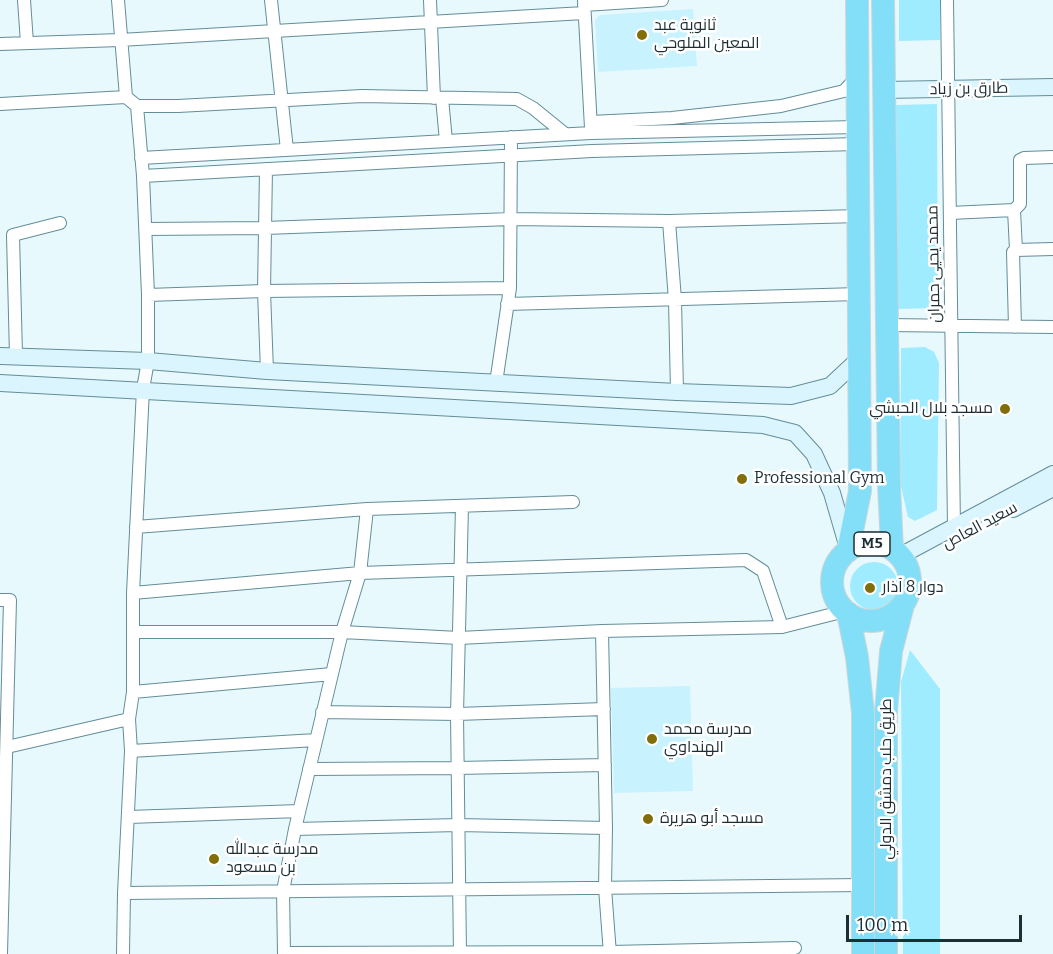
<!DOCTYPE html>
<html>
<head>
<meta charset="utf-8">
<style>
	body { margin:0 }
	#map { position:relative; width:1053px; height:954px; overflow:hidden; background:#e8f9fe; font-family:Bitter,serif }
	canvas { display:block }
	.scale { position:absolute; left:846px; top:915px; width:176px; height:27px; box-sizing:border-box; border:3px solid #1d2f34; border-top:0; padding-left:8px; font-size:18px; line-height:21px; white-space:nowrap; color:#1d2f34; -webkit-text-stroke:4px #fff; paint-order:stroke }
</style>
</head>
<body>
<div id="map">
<canvas width="1053" height="954"></canvas>
<div class="scale">100 m</div>
</div>
<script>
const ctx = document.querySelector('canvas').getContext('2d');
ctx.lineJoin = 'round';
function paint(path, color) { ctx.fillStyle = color; ctx.fill(path, 'evenodd'); }
const shape = rows => new Path2D(rows.map(r => 'M' + r).join(''));
function strokePath(path, color, width, dash) { ctx.strokeStyle = color; ctx.lineWidth = width; ctx.lineCap = dash ? 'butt' : 'round'; ctx.setLineDash(dash || []); ctx.stroke(path); }
function write(font, color, halo, rows, align = 'center') {
  ctx.font = font + ' Bitter,Cairo,serif'; ctx.lineWidth = 5; ctx.setLineDash([]); ctx.textBaseline = 'middle'; ctx.strokeStyle = halo; ctx.fillStyle = color; for (const [text, x, y, turn = 0] of rows) {
    ctx.save(); ctx.translate(x, y); ctx.rotate((+turn || 0) * Math.PI / 180); ctx.textAlign = isNaN(turn) ? turn : align; if (halo) ctx.strokeText(text, 0, 0); ctx.fillText(text, 0, 0); ctx.restore();
  }
}
const built = shape([
	[693,9,697,66,598,72,595,20,600,15],
	[690,686,693,791,614,793,611,688]
]);
const green = shape([
	[899,0,940,0,940,40,899,41],
	[937,104,938,308,898,309,896,105],
	[925,347,934,352,939,363,937,510,915,521,908,517,900,482,901,348],
	'850 586a24 24 0 1 1 48 0a24 24 0 1 1-48 0Z',
	[910,650,940,689,940,954,903,954,901,682]
]);
const street = shape([
	[24,0,27,43],
	[118,0,126,97],
	[271,0,287,150],
	[430,0,434,98],
	[584,0,591,128],
	[947,0,954,528],
	[584,5,662,0],
	[0,44,120,40,584,13],
	[442,98,446,141],
	[0,104,126,97,137,106,178,106,362,96,517,99,533,108,565,134],
	[137,106,143,176,148,295],
	[591,122,672,118,781,106,844,91,856,78],
	[141,158,591,133,856,127],
	[266,169,264,291,267,371],
	[143,176,592,151,857,144],
	[1014,210,1016,250],
	[950,213,1014,210,1020,204,1020,160,1024,158,1053,157],
	[669,221,675,300,677,392],
	[146,229,265,228,511,219,669,221,859,216],
	[507,304,858,294],
	[887,325,1053,327],
	[1015,327,1013,252,1016,250,1053,249],
	[16,356,13,235,60,223],
	[496,383,510,288,511,137],
	[136,527,367,509,573,502],
	[133,593,360,573,746,560,763,571,782,627],
	[0,600,10,600,1,954],
	[602,631,606,828,605,888,610,954],
	[133,632,342,632,459,638,602,631,782,627,845,611],
	[133,692,332,674],
	[322,712,457,714,604,709],
	[7,747,129,719],
	[131,751,316,740],
	[309,769,457,768,605,765],
	[129,817,299,811],
	[295,829,458,825,606,828],
	[124,893,862,885],
	[284,953,610,952,795,948],
	[123,954,124,893,131,751,129,719,133,692,133,593,143,389,148,361,148,295,264,291,510,288],
	[284,954,283,891,295,829,342,632,360,573,367,509],
	[460,954,457,714,462,506]
]);
const secondary = shape([
	[884,90,1053,87],
	[0,356,148,361,267,371,677,392,791,396,830,386,860,358],
	[0,383,763,425,795,433,814,454,832,493,848,548],
	[1013,509,1053,488],
	[900,556,1053,474]
]);
const highway = shape([
	[883,0,889,485,892,549],
	'832 582a39 39 0 1 1 78 0a39 39 0 1 1-78 0Z',
	[848,551,860,491,857,0],
	[848,613,857,657,863,713,863,954],
	[886,954,886,712,891,651,903,605]
]);
const markers = [
	[642,35,6,"#816e0b"],
	[1005,409,6,"#816e0b"],
	[742,479,6,"#816e0b"],
	[870,588,6,"#816e0b"],
	[652,739,6,"#816e0b"],
	[648,819,6,"#816e0b"],
	[214,859,6,"#816e0b"]
];
const shields = [
	[872,544,36]
];
const shieldNames = [
	["M5",872,544]
];
const poiNames = [
	["ثانوية عبد",654,26],
	["المعين الملوحي",654,44],
	["مسجد بلال الحبشي",993,409,"right"],
	["Professional Gym",754,479],
	["دوار 8 آذار",882,588],
	["مدرسة محمد",664,730],
	["الهنداوي",664,748],
	["مسجد أبو هريرة",660,819],
	["مدرسة عبدالله",226,850],
	["بن مسعود",226,868]
];
const streetNames = [
	["طارق بن زياد",969,89,-1],
	["محمد يحيى جمران",934,264,-91],
	["سعيد العاص",980,526,-28],
	["طريق حلب دمشق الدولي",887,779,-90]
];
paint(built, '#c7f2fe');
paint(green, '#9febff');
strokePath(street, '#638d98', 14);
strokePath(secondary, '#638d98', 18);
strokePath(highway, '#d2d5d6', 24);
strokePath(street, '#fff', 12);
strokePath(secondary, '#daf5fd', 16);
strokePath(highway, '#83dff7', 22);
for (const [x, y, r, color] of markers) { const dot = new Path2D(); dot.arc(x, y, r, 0, 2 * Math.PI); ctx.fillStyle = color; ctx.fill(dot); strokePath(dot, '#fff', 2); }
for (const [x, y, w] of shields) { const box = new Path2D(); box.roundRect(x - w / 2, y - 12, w, 24, 4.5); ctx.fillStyle = '#fff'; ctx.fill(box); strokePath(box, '#1d2f34', 1.5); }
write('bold 15px', '#1d2f34', null, shieldNames);
write('16px', '#1d2f34', '#fff', poiNames, 'left');
write('16px', '#1d2f34', '#fff', streetNames);
</script>
</body>
</html>
